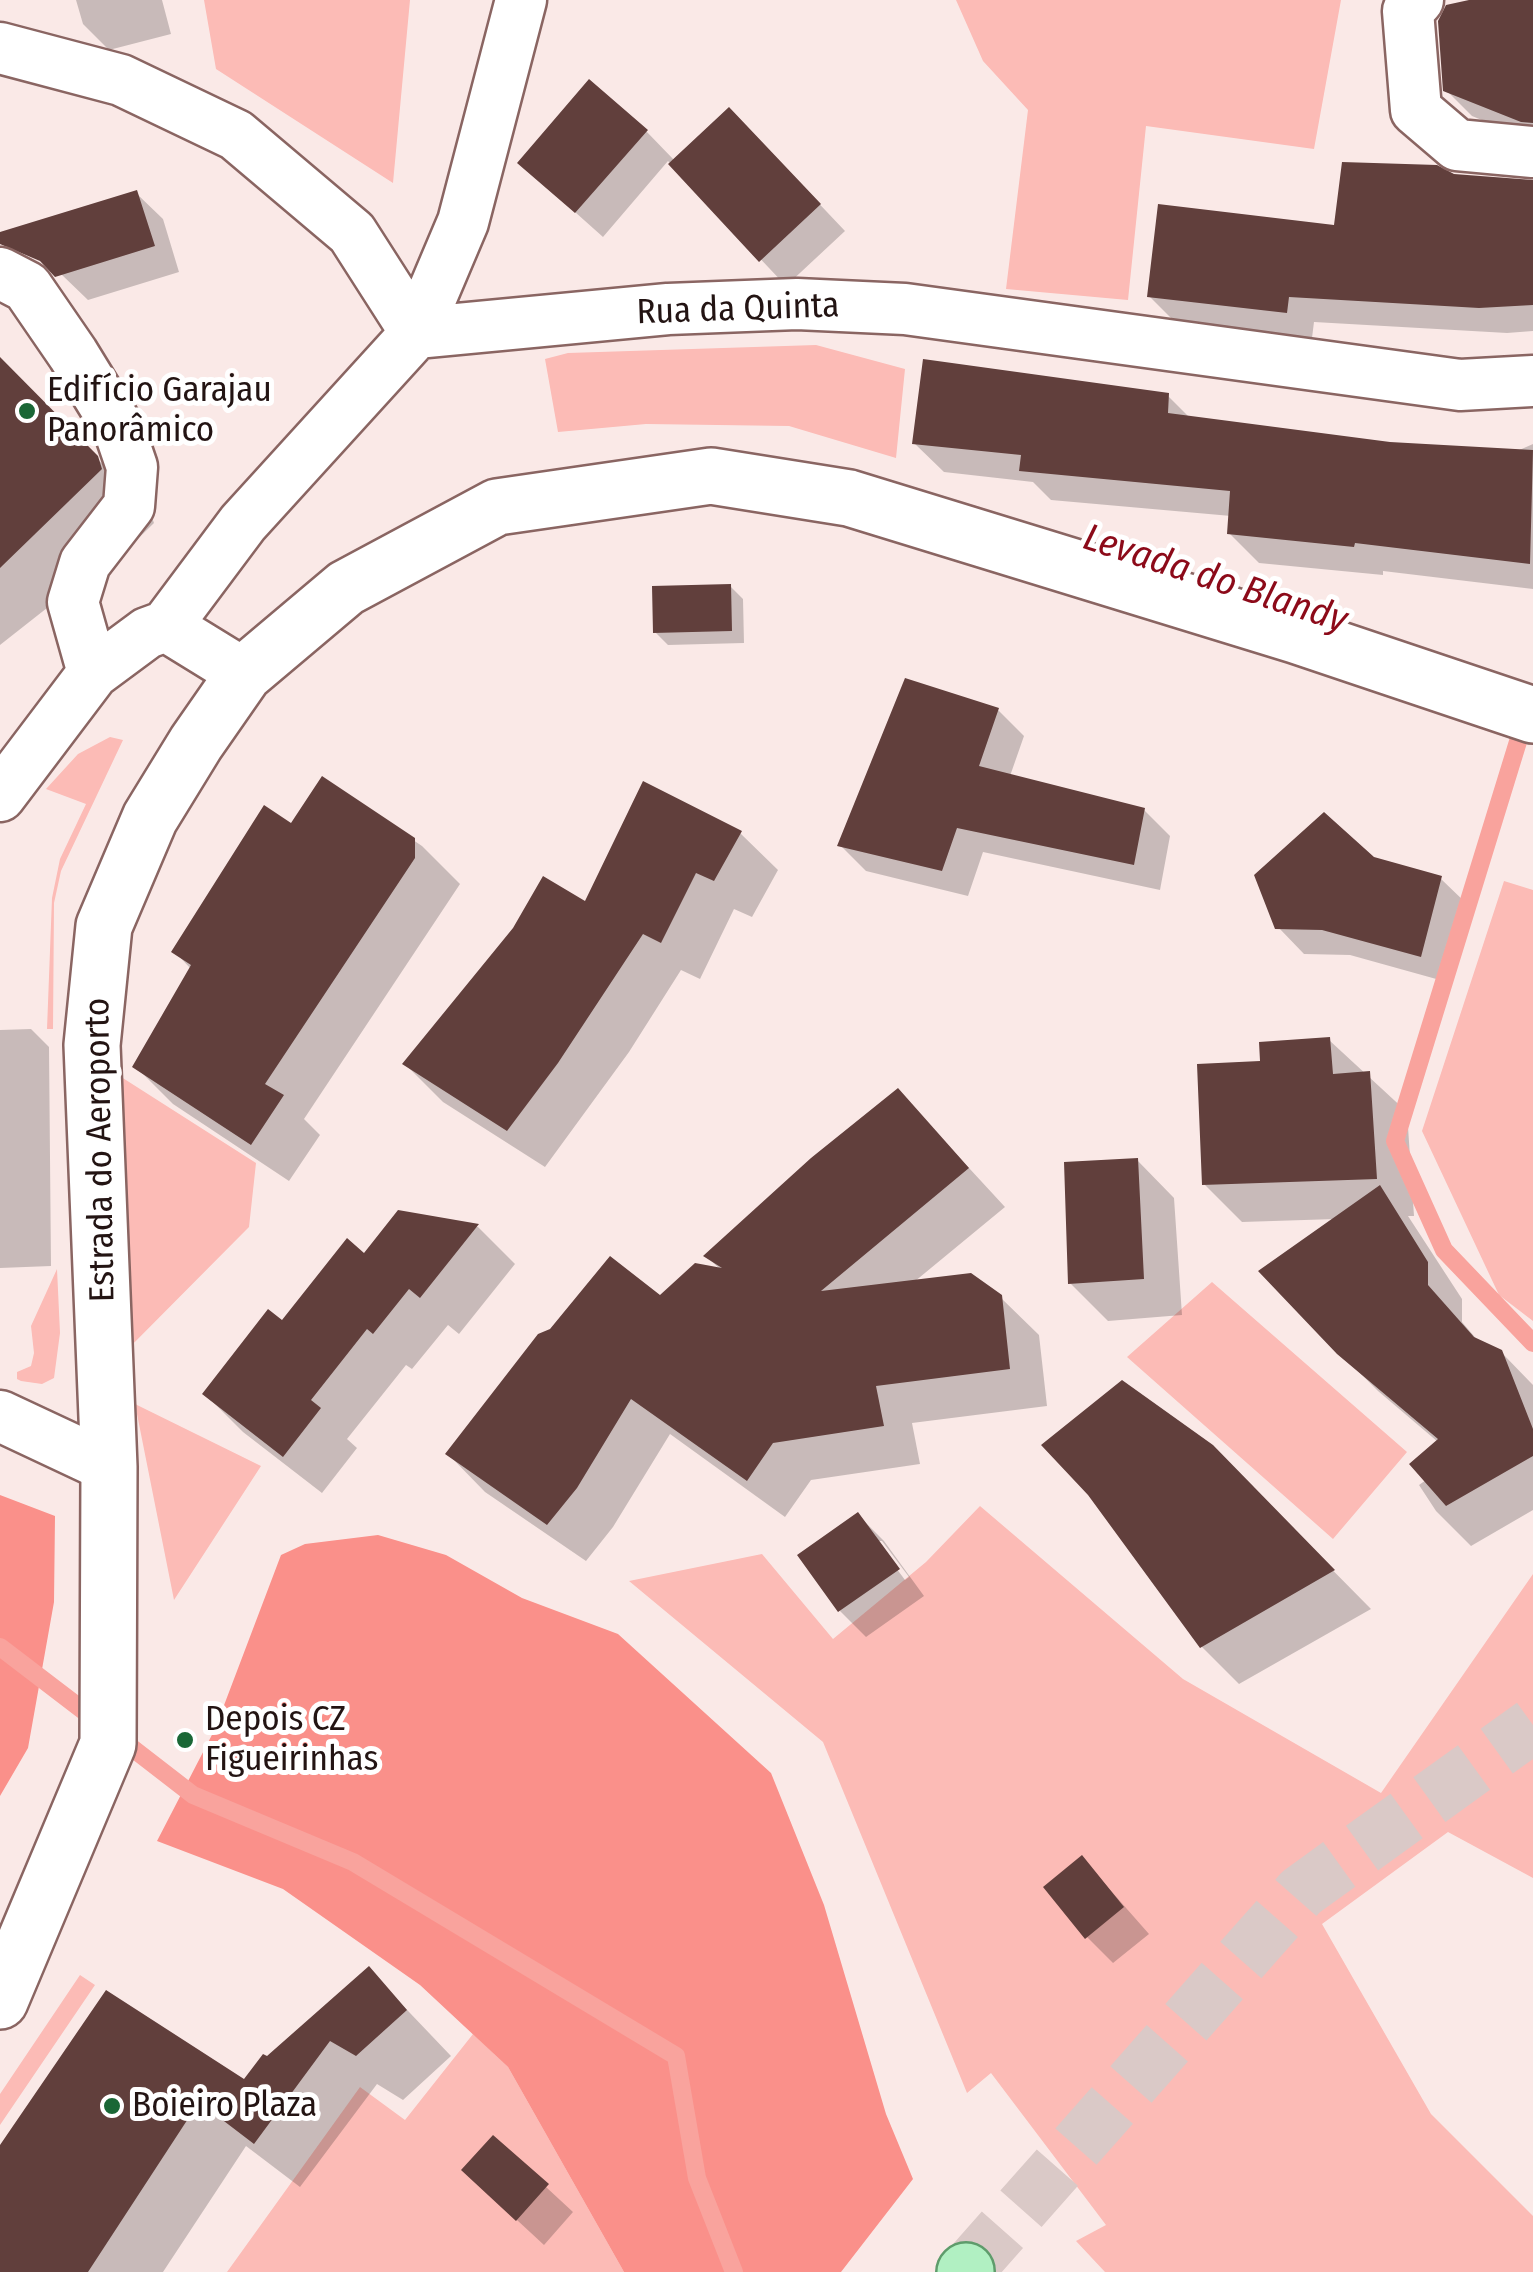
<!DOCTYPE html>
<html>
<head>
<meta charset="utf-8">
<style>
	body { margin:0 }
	canvas { display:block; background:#fae9e7 }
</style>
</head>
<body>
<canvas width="1533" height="2272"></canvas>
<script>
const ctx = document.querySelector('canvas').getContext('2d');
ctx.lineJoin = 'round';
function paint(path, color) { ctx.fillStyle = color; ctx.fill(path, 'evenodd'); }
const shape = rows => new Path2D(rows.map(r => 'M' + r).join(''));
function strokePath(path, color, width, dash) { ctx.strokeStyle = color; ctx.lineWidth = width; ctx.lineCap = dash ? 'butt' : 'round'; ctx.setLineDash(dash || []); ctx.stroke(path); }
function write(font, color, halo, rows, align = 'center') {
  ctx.font = font + ' "Fira Sans Condensed",sans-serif'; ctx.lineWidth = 10; ctx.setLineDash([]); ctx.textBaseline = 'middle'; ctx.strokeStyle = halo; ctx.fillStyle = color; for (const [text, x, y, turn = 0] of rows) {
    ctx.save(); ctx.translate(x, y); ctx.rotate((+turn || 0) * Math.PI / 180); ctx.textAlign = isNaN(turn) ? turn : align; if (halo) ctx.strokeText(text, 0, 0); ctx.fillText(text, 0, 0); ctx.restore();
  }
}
const green = shape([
	[204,0,410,0,393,183,216,69],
	[956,0,1341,0,1314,149,1146,126,1128,300,1006,289,1028,110,983,61],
	[816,345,905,369,896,458,789,426,646,424,558,432,545,359,568,353],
	[110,737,123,740,61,871,54,903,53,1029,47,1029,52,898,60,859,86,804,46,789,78,754],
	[1504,881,1533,890,1533,1321,1499,1295,1422,1131],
	[93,1059,256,1163,249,1227,118,1359],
	[57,1269,60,1333,54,1378,42,1384,21,1381,17,1379,17,1372,31,1366,34,1353,31,1326],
	[1212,1282,1407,1452,1333,1539,1127,1357],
	[135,1404,261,1466,174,1600],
	[980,1506,1183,1679,1381,1793,1533,1574,1533,1878,1448,1832,1322,1924,1431,2114,1533,2216,1533,2272,1105,2272,1076,2241,1106,2225,991,2073,967,2093,823,1742,629,1581,762,1554,833,1639,926,1562],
	[80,1975,95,1985,0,2125,0,2094],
	[473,2034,508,2067,624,2272,227,2272,360,2087,405,2120]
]);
const forest = shape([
	[0,1495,55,1516,54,1602,28,1748,0,1796],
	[378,1535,446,1555,522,1598,618,1634,771,1773,824,1905,886,2114,913,2179,841,2272,624,2272,508,2067,420,1985,283,1889,157,1841,215,1729,281,1555,305,1544]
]);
const shadow = shape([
	[76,0,162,0,171,34,109,50,83,24],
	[1480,0,1533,0,1533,141,1472,116,1446,90],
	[646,131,675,161,755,136,845,231,786,286,668,161,603,237,520,163],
	[1454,176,1533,183,1533,331,1507,333,1314,322,1312,338,1175,322,1149,296,1336,227],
	[136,193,163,219,179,272,88,300,61,274],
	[0,360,150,512,154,523,57,618,47,608,0,645],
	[1168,396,1191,419,1492,462,1533,444,1533,589,1383,571,1383,575,1259,563,1229,533,1231,516,1051,500,1033,482,944,472,914,443],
	[730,586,743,599,744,643,668,645,655,632],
	[998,710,1024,736,1010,776,1144,810,1170,836,1160,890,983,852,968,896,866,871,840,845],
	[323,779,422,846,460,884,304,1119,320,1135,289,1181,173,1104,135,1066,191,969,174,951,292,826],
	[740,833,778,870,752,917,734,909,700,979,681,970,629,1052,545,1167,443,1102,405,1064],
	[1373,859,1440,878,1467,904,1447,982,1350,955,1304,954,1278,927],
	[31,1029,49,1047,51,1266,0,1268,0,1030],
	[1329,1040,1407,1112,1414,1216,1408,1216,1462,1299,1462,1322,1479,1342,1501,1352,1533,1385,1533,1510,1471,1546,1436,1511,1419,1485,1426,1480,1438,1442,1378,1391,1342,1355,1336,1219,1242,1222,1204,1184,1263,1063],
	[898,1091,1005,1207,914,1282,1000,1297,1039,1335,1047,1406,912,1423,920,1464,811,1480,785,1517,670,1434,613,1527,586,1561,485,1492,448,1454,660,1299,721,1270,706,1256],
	[1137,1160,1174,1198,1182,1315,1108,1321,1070,1283],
	[399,1213,478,1227,515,1264,459,1334,448,1325,412,1369,406,1365,347,1439,357,1448,322,1493,243,1432,205,1394,283,1323,364,1256],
	[1211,1447,1371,1609,1239,1684,1202,1647],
	[858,1515,884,1541,924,1596,866,1637,840,1611],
	[876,1541,882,1541,909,1577,905,1580],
	[1082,1858,1149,1934,1113,1963,1087,1937],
	[369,1970,451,2056,403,2100,377,2084,300,2187,246,2146,163,2272,0,2272,0,2149,245,2083],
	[493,2138,573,2212,544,2245,491,2196]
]);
const stream = shape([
	[1525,719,1395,1141,1444,1250,1533,1343],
	[0,1647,97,1721],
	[118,1737,193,1795,353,1862,676,2056,697,2178,734,2272]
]);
const building = shape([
	[1469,0,1533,0,1533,123,1521,122,1443,91,1438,21,1446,5],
	[589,79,648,130,575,213,517,163],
	[729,107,821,204,759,262,668,164],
	[1342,162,1437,165,1454,174,1533,180,1533,305,1479,308,1289,297,1287,313,1147,297,1158,204,1334,225],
	[137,190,155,246,55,277,40,261,0,244,0,232],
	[0,357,98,456,102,469,0,568],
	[923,359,1169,393,1168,413,1390,442,1533,450,1530,564,1355,543,1354,547,1227,534,1230,491,1019,471,1021,455,912,444],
	[731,584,732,631,653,633,652,586],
	[905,678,999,708,979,766,1145,808,1134,865,957,828,942,871,837,846],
	[322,776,415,838,415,858,265,1084,284,1095,251,1145,132,1067,191,965,171,952,264,805,291,823],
	[643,781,742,831,714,881,696,873,661,943,643,934,558,1063,507,1131,402,1064,513,928,543,876,585,901],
	[1324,812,1374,857,1442,876,1421,957,1322,930,1275,929,1254,875],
	[1330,1037,1333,1074,1370,1071,1377,1179,1202,1185,1197,1064,1260,1061,1259,1042],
	[898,1088,969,1168,821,1291,971,1273,1002,1295,1010,1369,876,1386,884,1426,773,1443,747,1481,631,1399,577,1488,547,1525,445,1454,538,1334,550,1329,610,1256,660,1295,695,1263,722,1268,703,1256,811,1158],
	[1138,1158,1144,1279,1068,1284,1064,1162],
	[1380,1185,1428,1262,1428,1285,1474,1337,1502,1350,1533,1429,1533,1456,1446,1506,1409,1464,1438,1439,1337,1354,1258,1271],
	[398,1210,479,1224,420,1298,409,1289,373,1334,367,1329,311,1400,321,1408,283,1457,202,1394,268,1309,282,1320,347,1238,364,1253],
	[1122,1380,1213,1445,1335,1570,1200,1648,1088,1495,1041,1445],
	[858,1512,900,1569,838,1612,797,1555],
	[1082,1855,1124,1907,1085,1939,1043,1887],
	[369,1966,407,2010,356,2056,330,2041,254,2144,199,2102,88,2272,0,2272,0,2145,106,1990,244,2079,263,2054,267,2056],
	[493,2135,549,2184,516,2221,461,2170]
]);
const primaryTunnel = shape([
	[966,2271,1301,1892,1533,1725]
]);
const street = shape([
	[1418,0,1408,11,1416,110,1457,145,1533,152],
	[0,48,121,80,236,135,352,233,416,333],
	[0,273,27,287,73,354,119,429,132,467,129,506,85,563,73,602,93,673],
	[416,333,668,309,797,304,905,309,1460,385,1533,381],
	[166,626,243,523,416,333,463,222,521,0],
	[166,626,244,674],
	[0,796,93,673,147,633,166,626],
	[0,1416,109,1467]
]);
const secondary = shape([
	[0,2001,108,1744,109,1467,92,1045,104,926,150,818,196,743,244,674,346,588,497,507,711,476,849,498,1295,635,1533,715]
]);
const primary = shape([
	[965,2272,966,2271]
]);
const markers = [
	[27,411,10,"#1a6736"],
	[185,1740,10,"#1a6736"],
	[112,2106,10,"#1a6736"]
];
const streetNames = [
	["Rua da Quinta",738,310,-2],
	["Estrada do Aeroporto",101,1150,-91]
];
const poiNames = [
	["Edifício Garajau",47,391],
	["Panorâmico",47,431],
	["Depois CZ",205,1720],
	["Figueirinhas",205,1760],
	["Boieiro Plaza",132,2106]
];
const waterNames = [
	["Levada do Blandy",1215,580,18]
];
paint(green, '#fcbbb6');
paint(forest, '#fa908a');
paint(shadow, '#0003');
strokePath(stream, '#f9a39d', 18);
paint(building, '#613f3c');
strokePath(primaryTunnel, '#dac9c7', 55, [55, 28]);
strokePath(street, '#8a6562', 55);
strokePath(secondary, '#8a6562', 60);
strokePath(primary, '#5e9c6b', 60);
strokePath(street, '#fff', 50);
strokePath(secondary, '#fff', 55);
strokePath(primary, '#b1f0c2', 55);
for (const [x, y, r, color] of markers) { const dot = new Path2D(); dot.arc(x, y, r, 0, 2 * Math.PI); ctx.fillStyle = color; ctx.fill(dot); strokePath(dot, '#fff', 4); }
write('35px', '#231413', '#fff', streetNames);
write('35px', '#231413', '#fff', poiNames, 'left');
write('italic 38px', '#8c0a19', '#fff', waterNames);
</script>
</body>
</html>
